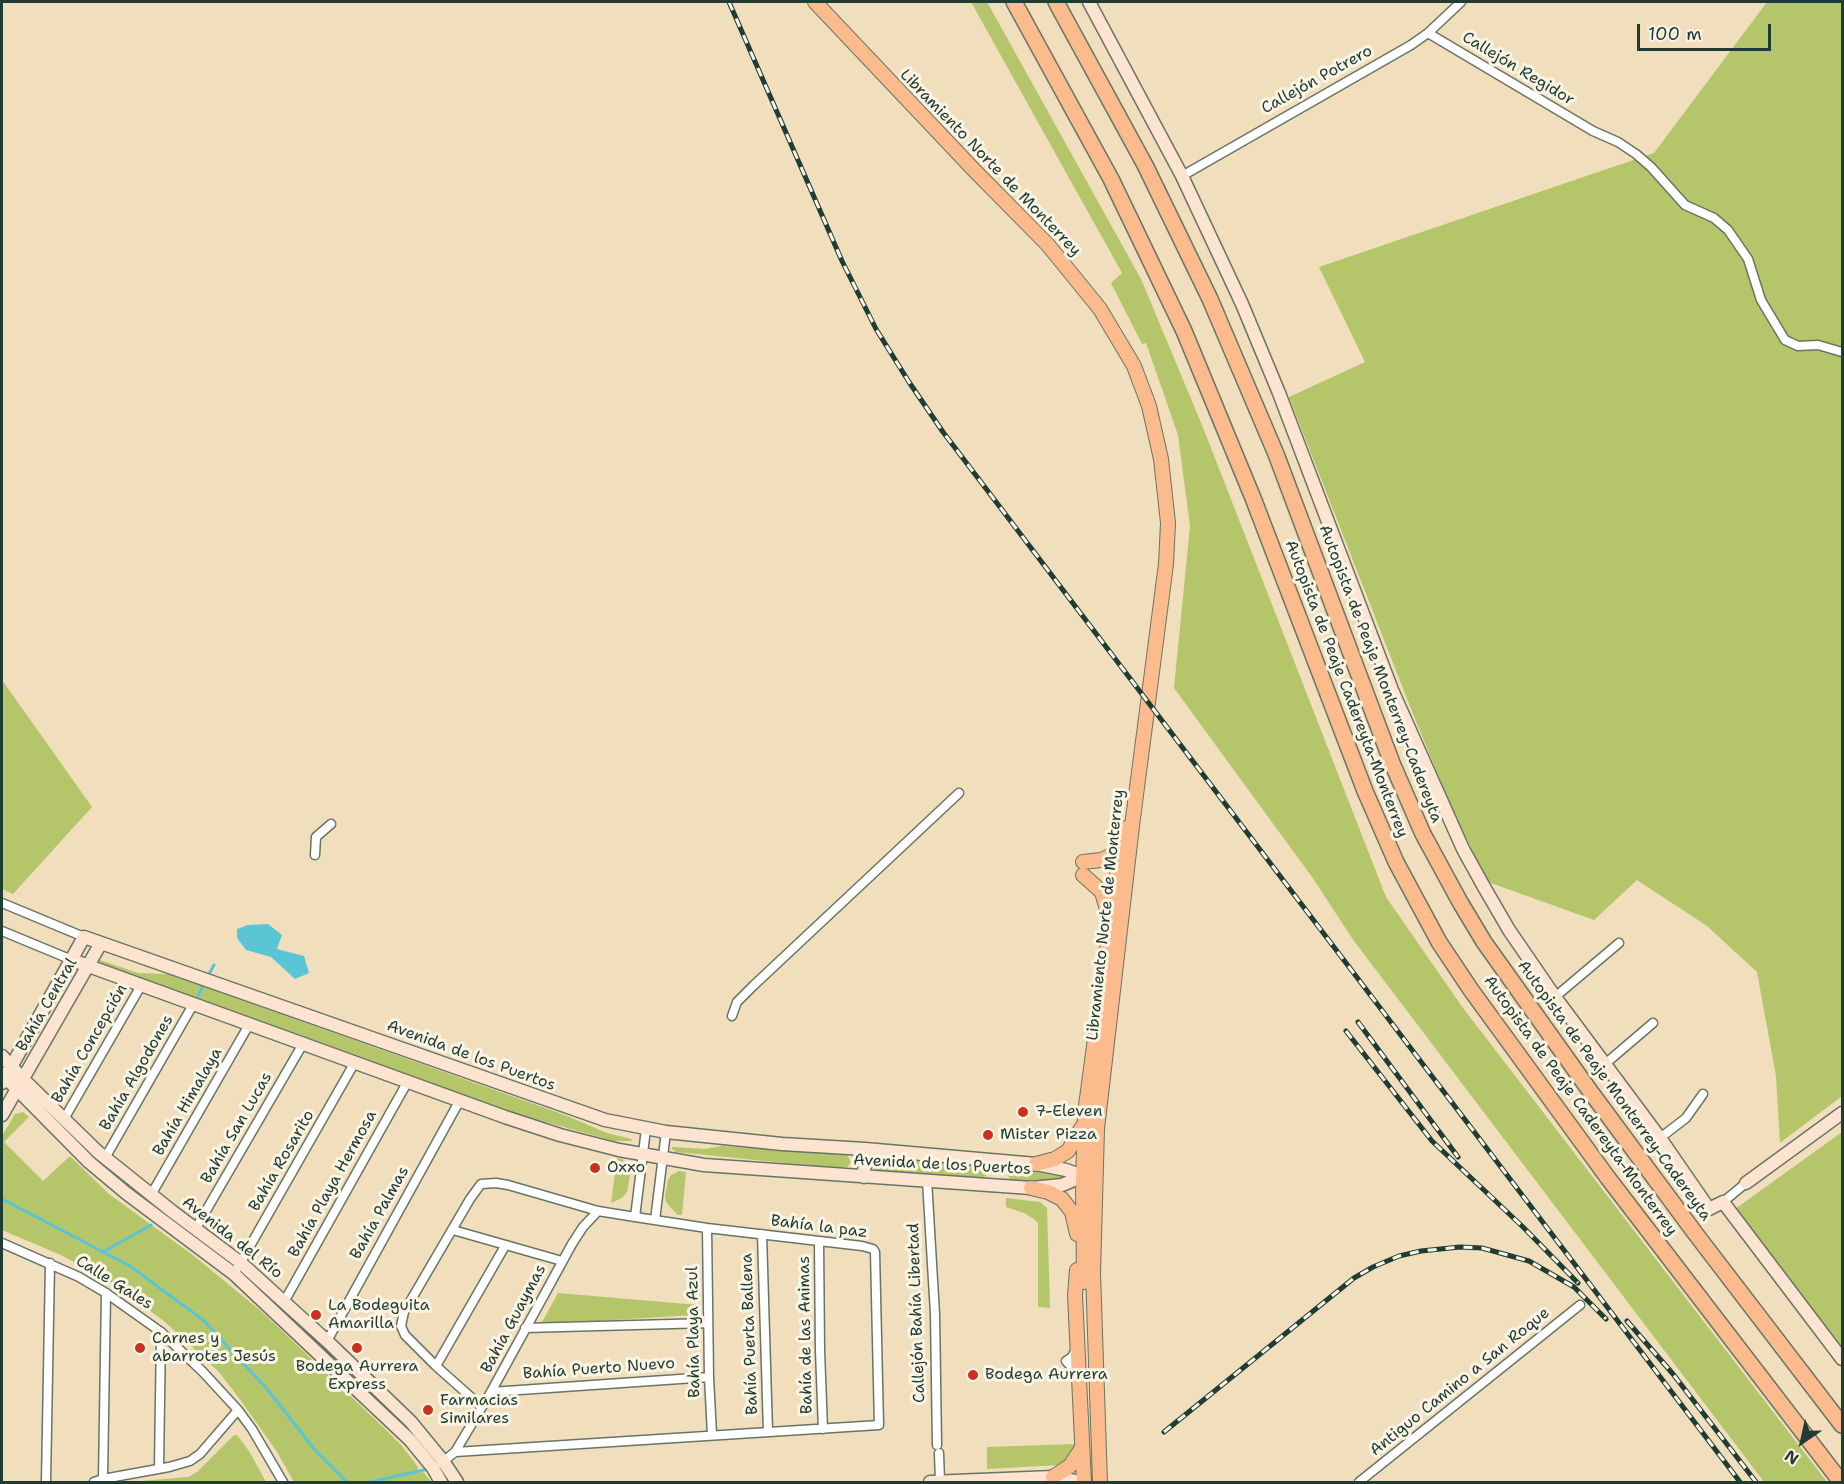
<!DOCTYPE html>
<html>
<head>
<meta charset="utf-8">
<style>
	body { margin:0 }
	#map { position:relative; width:1844px; height:1484px; overflow:hidden; background:#f0debd; font-family:"Shantell Sans",sans-serif }
	canvas { display:block }
	.frame { position:absolute; inset:0; border:3px solid #1f3d34; pointer-events:none }
	.north { position:absolute; left:1772px; top:1412px; width:60px; height:60px; -webkit-text-stroke:4px #fcf5e5; paint-order:stroke; rotate:214deg; font-size:16px; font-weight:700; line-height:24px; text-align:center; color:#1f3d34 }
	.north::after { content:''; display:block; margin:auto; width:21px; height:27px; background:#1f3d34; clip-path:polygon(50% 0,100% 100%,50% 72%,0 100%) }
	.scale { position:absolute; left:1637px; top:24px; width:134px; height:27px; box-sizing:border-box; border:3px solid #1f3d34; border-top:0; padding-left:8px; font-size:18px; line-height:21px; white-space:nowrap; color:#1f3d34; -webkit-text-stroke:4px #fcf5e5; paint-order:stroke }
</style>
</head>
<body>
<div id="map">
<canvas width="1844" height="1484"></canvas>
<div class="frame"></div>
<div class="north">N</div>
<div class="scale">100 m</div>
</div>
<script>
const ctx = document.querySelector('canvas').getContext('2d');
ctx.lineJoin = 'round';
function paint(path, color) { ctx.fillStyle = color; ctx.fill(path, 'evenodd'); }
const shape = rows => new Path2D(rows.map(r => 'M' + r).join(''));
function strokePath(path, color, width, dash) { ctx.strokeStyle = color; ctx.lineWidth = width; ctx.lineCap = dash ? 'butt' : 'round'; ctx.setLineDash(dash || []); ctx.stroke(path); }
function write(font, color, halo, rows, align = 'center') {
  ctx.font = font + ' "Shantell Sans",sans-serif'; ctx.lineWidth = 6; ctx.setLineDash([]); ctx.textBaseline = 'middle'; ctx.strokeStyle = halo; ctx.fillStyle = color; for (const [text, x, y, turn = 0] of rows) {
    ctx.save(); ctx.translate(x, y); ctx.rotate((+turn || 0) * Math.PI / 180); ctx.textAlign = isNaN(turn) ? turn : align; if (halo) ctx.strokeText(text, 0, 0); ctx.fillText(text, 0, 0); ctx.restore();
  }
}
const green = shape([
	[971,2,987,2,1141,279,1204,430,1386,897,1463,1008,1827,1482,1764,1482,1354,941,1312,877,1174,688,1190,526,1178,435,1146,343,1142,344,1111,283,1122,273],
	[1767,2,1842,2,1842,1096,1780,1143,1776,1076,1757,972,1707,926,1637,880,1594,920,1488,882,1453,811,1413,714,1289,397,1365,362,1319,267,1654,153],
	[2,680,92,807,13,894,2,889],
	[100,960,138,973,168,974,565,1115,607,1133,631,1139,632,1141,614,1141,488,1106,361,1057,108,966,99,962],
	[23,1112,29,1117,4,1142,43,1181,70,1156,109,1194,194,1256,261,1311,383,1427,402,1446,418,1467,418,1470,424,1473,431,1482,294,1482,277,1452,239,1398,218,1371,165,1322,120,1288,63,1256,2,1230,2,1136,15,1114],
	[1842,1132,1842,1352,1735,1209],
	[721,1146,847,1155,851,1162,847,1167,835,1168,676,1152,671,1148,673,1147,705,1149],
	[874,1157,983,1165,988,1171,986,1176,982,1178,876,1170,872,1168,870,1163],
	[617,1158,622,1159,629,1167,630,1175,627,1192,622,1198,611,1203],
	[1012,1167,1060,1171,1063,1174,1064,1178,1057,1183,1010,1180,1007,1173],
	[679,1171,686,1172,682,1215,678,1215,671,1208,666,1202,665,1197,668,1180,671,1175],
	[1006,1198,1040,1202,1047,1208,1050,1308,1038,1307,1038,1223,1034,1219,1024,1213,1006,1207],
	[245,1275,410,1428,427,1452,244,1276],
	[558,1293,698,1305,697,1311,695,1315,547,1324,542,1322],
	[234,1435,237,1435,249,1451,266,1482,130,1482,188,1477,197,1472],
	[1073,1444,1075,1446,1072,1452,1066,1461,1060,1465,987,1469,987,1447]
]);
const water = shape([
	[268,924,282,935,277,949,304,956,309,973,295,979,271,957,246,950,237,938,237,929,248,925]
]);
const stream = shape([
	[208,976,214,965],
	[196,1000,205,982],
	[2,1199,130,1266,203,1320,267,1389,315,1450,347,1482],
	[103,1252,151,1225],
	[370,1482,424,1470]
]);
const street = shape([
	[1428,33,1593,131,1618,142,1636,154,1651,167,1685,205,1714,218,1728,230,1748,259,1761,300,1785,340,1798,346,1818,345,1842,352],
	[1182,176,1411,45,1428,33,1461,2],
	[315,855,316,837,331,824],
	[2,903,84,937],
	[2,931,72,960],
	[1555,997,1619,943],
	[732,1016,737,1002,753,986,959,793],
	[1605,1064,1653,1023],
	[64,1119,142,984],
	[1660,1138,1686,1118,1703,1094],
	[105,1158,194,1003],
	[927,1180,935,1314,937,1445],
	[151,1195,250,1023],
	[1723,1202,1746,1183],
	[635,1217,646,1129],
	[655,1220,666,1132],
	[196,1228,304,1042],
	[707,1228,709,1377,712,1435],
	[453,1230,562,1261],
	[762,1234,768,1432],
	[819,1241,820,1351,823,1429],
	[2,1243,79,1277,106,1293,161,1332,203,1372,238,1410,252,1429,283,1482],
	[234,1274,355,1062],
	[284,1302,408,1081],
	[525,1328,708,1323],
	[327,1341,460,1100],
	[1076,1349,1072,1357,1066,1361,1078,1374],
	[436,1366,505,1246],
	[491,1392,709,1377],
	[455,1452,879,1425,875,1252,873,1249,862,1246,707,1228,635,1217,598,1211,508,1185,496,1183,481,1184,470,1199,404,1312,401,1326,405,1335,436,1366,482,1407],
	[939,1453,940,1482],
	[441,1463,455,1452,491,1392,572,1244,583,1227,598,1211],
	[159,1468,161,1332],
	[103,1479,106,1293],
	[46,1482,50,1263],
	[94,1482,103,1479,169,1467,190,1461,200,1454,238,1410],
	[1359,1482,1580,1305]
]);
const secondary = shape([
	[1089,2,1182,176,1242,304,1279,393,1392,690,1463,849,1484,887,1509,930,1555,997,1660,1138,1709,1209,1723,1202,1842,1359],
	[72,960,505,1117,560,1135,619,1150,704,1165,1031,1188,1062,1185,1083,1176],
	[2,1056,23,1079,98,1152,173,1212,241,1263,327,1341,411,1422,443,1461,457,1482],
	[2,1074,89,1162,126,1193,234,1274,410,1440,433,1468,441,1482],
	[2,1083,84,937,605,1120,666,1132,782,1144,865,1149,1036,1164,1066,1170,1083,1176],
	[2,1115,101,943],
	[864,1177,865,1149],
	[1746,1183,1842,1113],
	[930,1482,1053,1477,1080,1482]
]);
const primary = shape([
	[815,2,974,170,1048,245,1100,309,1134,366,1149,406,1161,459,1168,523,1166,564,1132,826,1097,1129,1093,1273,1100,1482],
	[1083,862,1101,860,1110,856,1116,850,1123,828],
	[1083,875,1102,892,1109,917],
	[1036,1164,1055,1159,1068,1151,1082,1127],
	[1031,1188,1048,1192,1062,1199,1072,1212,1077,1234],
	[1077,1270,1075,1295,1084,1482],
	[1084,1282,1083,1183,1085,1113,1121,845],
	[1053,1477,1070,1466,1082,1448]
]);
const highway = shape([
	[1014,2,1111,179,1184,331,1253,498,1365,791,1396,862,1439,942,1471,990,1608,1178,1841,1482],
	[1056,2,1145,165,1210,299,1276,454,1392,763,1423,834,1460,902,1484,942,1590,1091,1695,1233,1842,1425]
]);
const rail = shape([
	[729,2,842,261,876,329,909,382,943,432,1740,1482],
	[1358,1022,1458,1157],
	[1346,1031,1432,1141,1523,1227,1578,1283],
	[1627,1321,1673,1374,1756,1482],
	[1164,1432,1354,1278,1373,1267,1399,1256,1421,1251,1460,1247,1482,1248,1529,1261,1574,1287,1606,1319]
]);
const markers = [
	[1023,1112,6,"#c8321e"],
	[988,1135,6,"#c8321e"],
	[595,1168,6,"#c8321e"],
	[316,1315,6,"#c8321e"],
	[140,1348,6,"#c8321e"],
	[357,1348,6,"#c8321e"],
	[973,1375,6,"#c8321e"],
	[428,1410,6,"#c8321e"]
];
const streetNames = [
	["Callejón Regidor",1518,69,31],
	["Callejón Potrero",1317,80,-29],
	["Libramiento Norte de Monterrey",990,163,46],
	["Autopista de Peaje Monterrey-Cadereyta",1380,674,69],
	["Autopista de Peaje Cadereyta-Monterrey",1346,689,69],
	["Libramiento Norte de Monterrey",1106,915,-84],
	["Bahía Central",47,1005,-60],
	["Bahía Concepción",90,1044,-60],
	["Avenida de los Puertos",471,1056,20],
	["Bahía Algodones",137,1073,-60],
	["Autopista de Peaje Monterrey-Cadereyta",1614,1091,54],
	["Bahía Himalaya",188,1102,-60],
	["Autopista de Peaje Cadereyta-Monterrey",1580,1106,54],
	["Bahía San Lucas",237,1128,-60],
	["Bahía Rosarito",282,1161,-60],
	["Avenida de los Puertos",942,1165,3],
	["Bahía Playa Hermosa",333,1184,-61],
	["Bahía Palmas",380,1213,-61],
	["Bahía la paz",819,1227,7],
	["Avenida del Río",232,1238,38],
	["Calle Gales",114,1283,32],
	["Callejón Bahía Libertad",917,1313,-92],
	["Bahía Guaymas",514,1319,-62],
	["Bahía Playa Azul",694,1332,-91],
	["Bahía Puerta Ballena",750,1334,-92],
	["Bahía de las Animas",806,1335,-91],
	["Bahía Puerto Nuevo",599,1369,-4],
	["Antiguo Camino a San Roque",1460,1382,-39]
];
const poiNames = [
	["7-Eleven",1035,1112],
	["Mister Pizza",1000,1135],
	["Oxxo",607,1168],
	["La Bodeguita",328,1306],
	["Amarilla",328,1324],
	["Carnes y",152,1339],
	["abarrotes Jesús",152,1357],
	["Bodega Aurrera",357,1367,"center"],
	["Express",357,1385,"center"],
	["Bodega Aurrera",985,1375],
	["Farmacias",440,1401],
	["Similares",440,1419]
];
paint(green, '#b4c669');
paint(water, '#5ac5d5');
strokePath(stream, '#5ac5d5', 3);
strokePath(street, '#687564', 11);
strokePath(secondary, '#687564', 15);
strokePath(primary, '#687564', 16);
strokePath(highway, '#687564', 18);
strokePath(street, '#fff', 8);
strokePath(secondary, '#fde4d1', 12);
strokePath(primary, '#fbbb8d', 14);
strokePath(highway, '#fbbb8d', 15);
strokePath(rail, '#1f3d34', 5);
strokePath(rail, '#fcf5e5', 3, [9]);
for (const [x, y, r, color] of markers) { const dot = new Path2D(); dot.arc(x, y, r, 0, 2 * Math.PI); ctx.fillStyle = color; ctx.fill(dot); strokePath(dot, '#fcf5e5', 2); }
write('16px', '#1f3d34', '#fcf5e5', streetNames);
write('16px', '#1f3d34', '#fcf5e5', poiNames, 'left');
</script>
</body>
</html>
